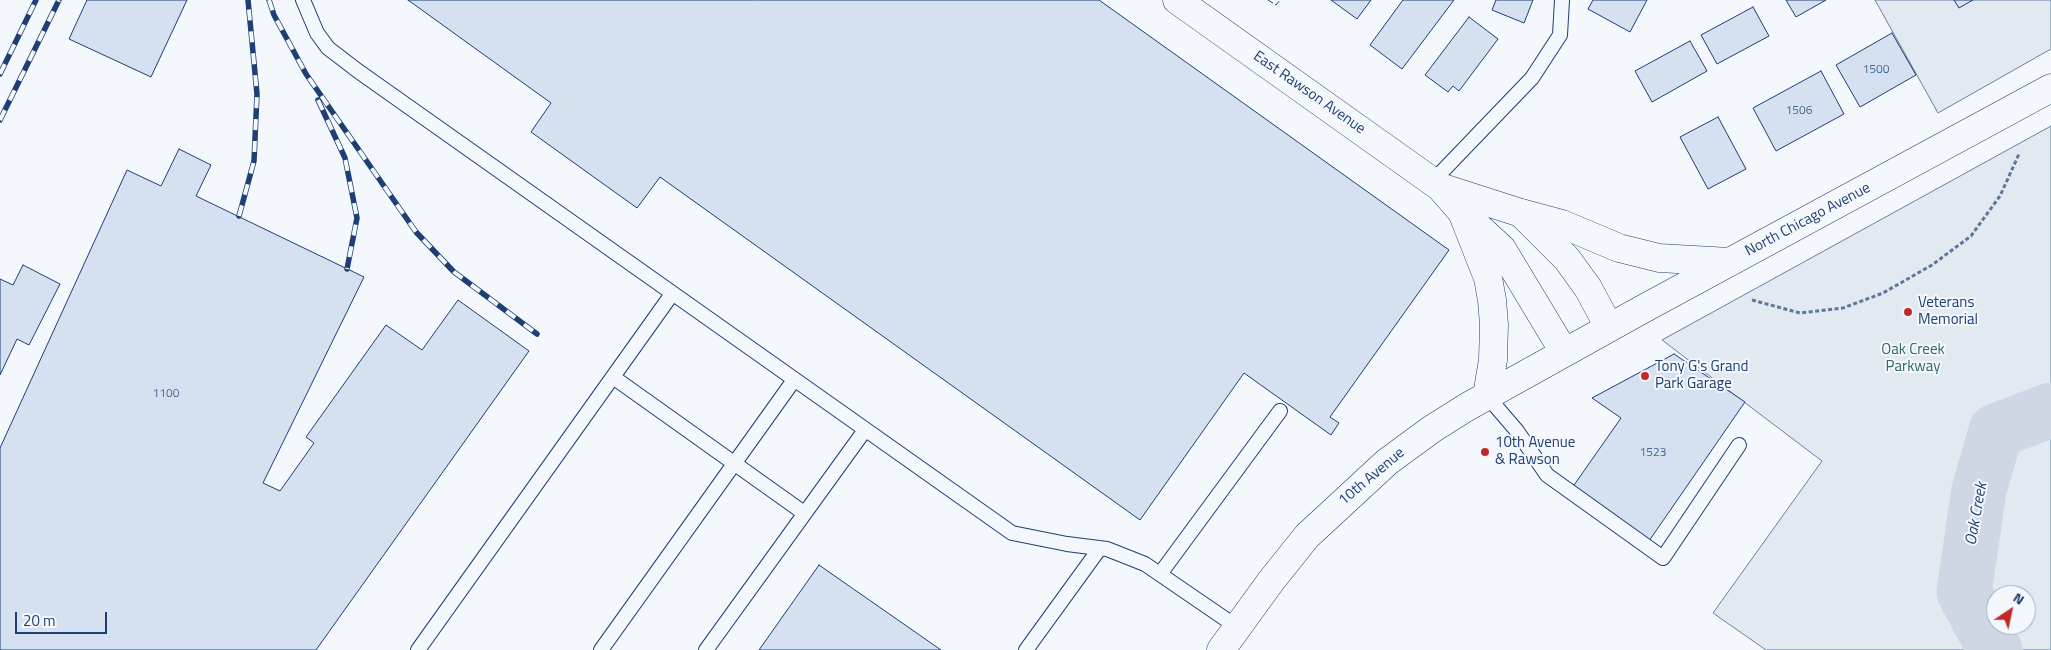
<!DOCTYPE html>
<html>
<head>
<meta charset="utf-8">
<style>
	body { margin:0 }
	#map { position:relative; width:2051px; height:650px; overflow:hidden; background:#f4f7fb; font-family:"Titillium Web",sans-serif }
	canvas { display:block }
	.north { position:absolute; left:1986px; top:585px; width:50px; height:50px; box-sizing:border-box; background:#f4f7fb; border:1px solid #9eadc5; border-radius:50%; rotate:34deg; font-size:14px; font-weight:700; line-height:20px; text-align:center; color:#1d3f73 }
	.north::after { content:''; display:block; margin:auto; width:18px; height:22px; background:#c62828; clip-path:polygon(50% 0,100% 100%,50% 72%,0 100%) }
	.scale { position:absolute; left:15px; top:612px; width:92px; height:22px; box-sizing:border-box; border:2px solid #1d3f73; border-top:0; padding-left:6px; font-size:15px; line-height:18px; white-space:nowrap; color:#1d3f73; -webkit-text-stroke:4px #f4f7fb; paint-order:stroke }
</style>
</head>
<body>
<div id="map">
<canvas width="2051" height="650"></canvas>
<div class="north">N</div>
<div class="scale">20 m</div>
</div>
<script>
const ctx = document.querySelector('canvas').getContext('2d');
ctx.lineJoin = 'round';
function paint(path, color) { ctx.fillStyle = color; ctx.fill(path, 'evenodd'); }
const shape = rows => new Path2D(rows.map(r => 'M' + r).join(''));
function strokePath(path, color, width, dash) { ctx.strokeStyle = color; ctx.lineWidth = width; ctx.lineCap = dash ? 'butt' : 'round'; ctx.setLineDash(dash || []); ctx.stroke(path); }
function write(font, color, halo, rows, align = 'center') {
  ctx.font = font + ' "Titillium Web",sans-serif'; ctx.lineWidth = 4; ctx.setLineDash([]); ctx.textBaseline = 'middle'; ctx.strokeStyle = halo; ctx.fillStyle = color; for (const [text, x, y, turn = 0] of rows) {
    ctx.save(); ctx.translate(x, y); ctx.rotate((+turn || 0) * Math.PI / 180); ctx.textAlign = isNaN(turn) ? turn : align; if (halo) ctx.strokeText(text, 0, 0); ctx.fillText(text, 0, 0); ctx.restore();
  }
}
const green = shape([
	[1875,0,2051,0,2051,49,1938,113,1875,0],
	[2051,126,2051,650,1766,650,1713,613,1822,461,1662,340,2051,126],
	[1996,595,2026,595,2026,625,1996,625,1996,595]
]);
const river = shape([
	[1995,650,1964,592,1979,490,1996,431,2051,410]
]);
const building = shape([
	[87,0,187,0,151,77,69,39,87,0],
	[408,0,1099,0,1449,250,1330,417,1339,423,1331,435,1244,373,1140,520,660,177,637,208,531,132,551,103,408,0],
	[1331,0,1371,0,1357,19,1331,0],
	[1403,0,1454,0,1402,69,1370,45,1403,0],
	[1496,0,1533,0,1524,23,1492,10,1496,0],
	[1593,0,1647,0,1630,32,1588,9,1593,0],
	[1786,0,1826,0,1796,17,1786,0],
	[1954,0,1973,0,1959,8,1954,0],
	[1753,7,1769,36,1717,64,1701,35,1753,7],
	[1469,17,1498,39,1459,91,1453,86,1448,92,1425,75,1469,17],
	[1892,33,1916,75,1860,107,1836,65,1892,33],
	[1690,41,1707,71,1652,102,1635,71,1690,41],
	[1821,71,1844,114,1776,151,1753,108,1821,71],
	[1718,117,1746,169,1708,189,1680,137,1718,117],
	[179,149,211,165,196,196,364,277,263,483,280,491,314,443,306,437,386,325,422,350,458,300,529,351,316,650,0,650,0,448,127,170,161,186,179,149],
	[23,265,60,284,29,345,17,339,0,375,0,279,13,285,23,265],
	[1674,354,1745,402,1649,541,1572,488,1621,418,1592,398,1674,354],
	[819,565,941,650,759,650,819,565]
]);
const path = shape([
	[1752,300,1800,313,1843,308,1883,293,1932,265,1971,236,2000,196,2019,154]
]);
const lane = shape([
	[303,0,317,33,328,48,358,71,1012,533,1067,544,1107,549,1145,564,1237,627],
	[1433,181,1532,78,1560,35,1562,0],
	[613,377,804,513],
	[1487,396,1517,431,1547,475,1663,558,1739,445],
	[1160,574,1280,411],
	[418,650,672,294],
	[601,650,794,380],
	[706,650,865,430],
	[1026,650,1100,548]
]);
const secondary = shape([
	[1177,0,1440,187,1462,212,1502,249,1564,352],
	[1440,187,1521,213,1567,259,1588,288,1609,327]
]);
const primary = shape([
	[1462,212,1488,278,1492,300,1494,325,1493,360,1487,396],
	[1521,213,1562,224,1619,248,1659,258,1730,262],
	[1221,650,1271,581,1307,536,1387,462,1432,429,1467,407,1643,309,2051,88]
]);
const rail = shape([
	[269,0,274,15,306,74,416,232,454,272,537,334],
	[0,74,36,0],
	[318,100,345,158,357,218,347,269],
	[0,120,59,0],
	[239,216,254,161,257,94,248,0]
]);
const fence = shape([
	[1268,0,1276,5,1280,0]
]);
const markers = [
	[1908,312,5,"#c62828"],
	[1645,376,5,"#c62828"],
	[1485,452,5,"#c62828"]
];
const numberNames = [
	["1500",1876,70],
	["1506",1799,111],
	["1100",166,394],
	["1523",1653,453]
];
const streetNames = [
	["East Rawson Avenue",1309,93,35],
	["North Chicago Avenue",1808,220,-28],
	["10th Avenue",1372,477,-40]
];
const poiNames = [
	["Veterans",1918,303],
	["Memorial",1918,320],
	["Tony G's Grand",1655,367],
	["Park Garage",1655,384],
	["10th Avenue",1495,443],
	["& Rawson",1495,460]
];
const parkNames = [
	["Oak Creek",1913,350],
	["Parkway",1913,367]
];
const waterNames = [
	["Oak Creek",1977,514,-80]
];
paint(green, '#e3e9f0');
strokePath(green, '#687fa3', 1);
strokePath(river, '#cfd7e4', 55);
paint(building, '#d5e0f0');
strokePath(building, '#1d3f73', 1);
strokePath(lane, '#1d3f73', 16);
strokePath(secondary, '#1d3f73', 29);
strokePath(primary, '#1d3f73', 29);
strokePath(path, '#5e769c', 3, [4, 2.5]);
strokePath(lane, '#f4f7fb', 14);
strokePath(secondary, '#f4f7fb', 28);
strokePath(primary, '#f4f7fb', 28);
strokePath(rail, '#1d3f73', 5.5);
strokePath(rail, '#f4f7fb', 4, [11]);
strokePath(fence, '#1d3f73', 1, [6, 2.5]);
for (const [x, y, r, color] of markers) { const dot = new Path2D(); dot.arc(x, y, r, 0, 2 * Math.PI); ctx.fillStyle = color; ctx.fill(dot); strokePath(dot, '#f4f7fb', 2); }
write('12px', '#4b6792', null, numberNames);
write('15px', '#1d3f73', '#f4f7fb', streetNames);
write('15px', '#1d3f73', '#f4f7fb', poiNames, 'left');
write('15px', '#2c6c60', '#f4f7fb', parkNames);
write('italic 16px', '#1d3f73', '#f4f7fb', waterNames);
</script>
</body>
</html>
